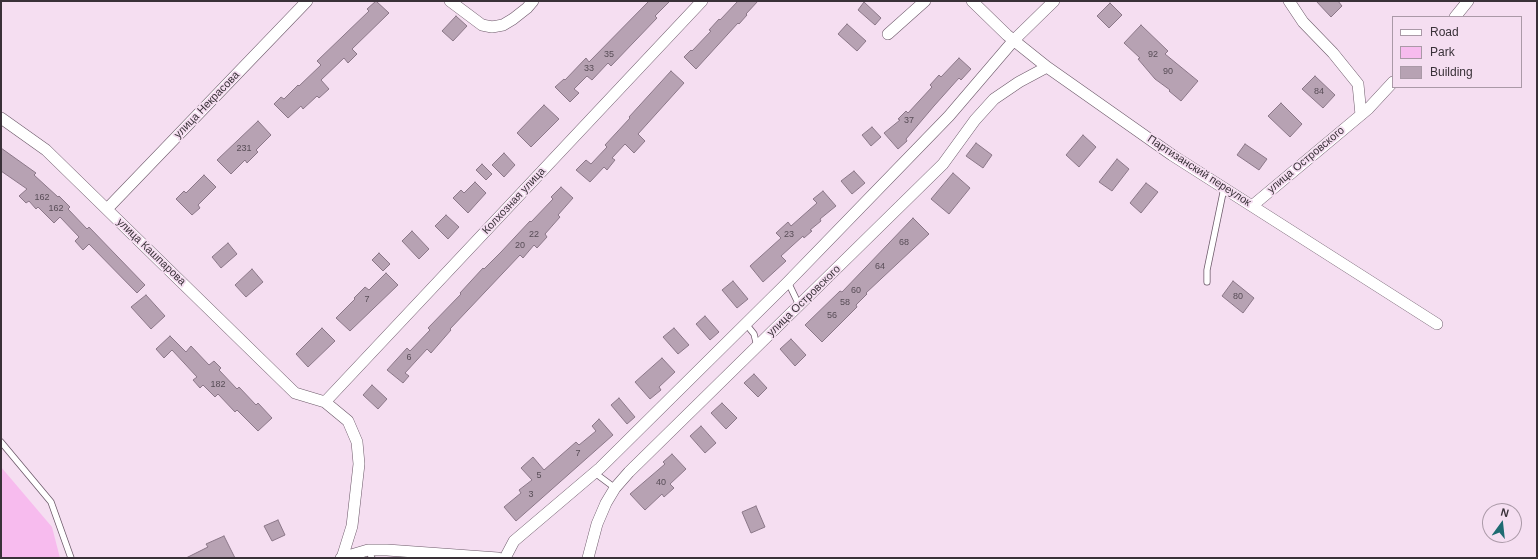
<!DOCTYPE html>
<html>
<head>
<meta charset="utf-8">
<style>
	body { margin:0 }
	#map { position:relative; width:1538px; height:559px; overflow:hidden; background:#f5def1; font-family:Helvetica,sans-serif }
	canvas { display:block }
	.frame { position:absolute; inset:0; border:2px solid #393138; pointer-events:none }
	.legend { position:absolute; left:1392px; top:16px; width:130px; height:72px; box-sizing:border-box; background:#f5def1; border:1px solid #aa99a7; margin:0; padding:5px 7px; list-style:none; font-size:12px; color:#393138 }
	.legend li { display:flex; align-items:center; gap:8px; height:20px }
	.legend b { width:20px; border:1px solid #aa99a7 }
	.north { position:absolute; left:1482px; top:503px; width:40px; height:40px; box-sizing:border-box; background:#f5def1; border:1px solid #aa99a7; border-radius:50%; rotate:15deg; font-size:11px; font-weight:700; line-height:16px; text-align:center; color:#393138 }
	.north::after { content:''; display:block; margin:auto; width:14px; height:18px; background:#1f6b72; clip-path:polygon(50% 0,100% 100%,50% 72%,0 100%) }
</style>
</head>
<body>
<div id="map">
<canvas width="1538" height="559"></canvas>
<div class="frame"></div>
<ul class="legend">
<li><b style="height:5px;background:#fff"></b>Road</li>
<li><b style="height:11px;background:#f7bbee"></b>Park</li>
<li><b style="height:11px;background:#b7a2b3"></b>Building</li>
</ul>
<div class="north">N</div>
</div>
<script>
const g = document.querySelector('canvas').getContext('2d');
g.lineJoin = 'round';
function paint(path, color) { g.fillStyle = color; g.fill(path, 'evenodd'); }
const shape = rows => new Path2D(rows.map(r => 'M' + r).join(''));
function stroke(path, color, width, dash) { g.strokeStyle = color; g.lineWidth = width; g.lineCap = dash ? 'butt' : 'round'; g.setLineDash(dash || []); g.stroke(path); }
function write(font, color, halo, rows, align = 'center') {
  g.font = font + ' Helvetica,sans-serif'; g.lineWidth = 3.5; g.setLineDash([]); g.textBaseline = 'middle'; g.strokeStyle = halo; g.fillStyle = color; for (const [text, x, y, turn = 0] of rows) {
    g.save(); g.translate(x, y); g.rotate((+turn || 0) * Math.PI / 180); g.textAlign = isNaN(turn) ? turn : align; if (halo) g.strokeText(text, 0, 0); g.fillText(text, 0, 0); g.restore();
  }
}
paint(shape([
	[1,467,52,527,60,558,1,558]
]), '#f7bbee');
const building = shape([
	[376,1,389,13,352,49,357,54,348,63,344,58,321,80,329,89,319,98,317,96,303,109,301,106,288,118,274,104,281,97,284,99,298,85,299,86,321,65,317,61,369,11,367,9,376,1],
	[649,1,670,1,655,16,657,18,611,66,608,63,592,80,587,76,574,89,579,93,570,102,555,87,564,79,565,80,586,58,589,62,649,1],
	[738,1,758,1,746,14,747,15,739,24,738,23,696,69,684,57,691,50,692,51,711,31,709,30,719,19,720,20,738,1],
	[1316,1,1338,1,1342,6,1331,17,1316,1],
	[864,2,881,18,875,25,858,10,864,2],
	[1110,3,1122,15,1109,28,1097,16,1110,3],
	[456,16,467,26,453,41,442,31,456,16],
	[847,24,866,41,857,51,838,34,847,24],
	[1141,25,1168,51,1165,54,1198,81,1181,101,1169,91,1170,90,1155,79,1138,59,1140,58,1124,43,1141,25],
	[959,58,971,69,961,80,959,78,934,106,906,139,907,141,898,149,884,133,900,120,898,119,906,111,908,113,932,87,930,85,939,75,941,77,959,58],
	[671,71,684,83,638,134,645,141,634,153,625,144,612,158,615,160,607,170,604,167,590,182,576,170,586,160,591,164,607,147,605,145,630,118,629,117,671,71],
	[1315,76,1335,95,1323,108,1302,89,1315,76],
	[1281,103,1302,124,1290,137,1268,116,1281,103],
	[544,105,559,119,531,147,517,133,544,105],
	[258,121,271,135,256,150,258,152,247,163,245,160,231,174,217,160,258,121],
	[872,127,881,137,871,146,862,135,872,127],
	[1083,135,1096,147,1079,167,1066,155,1083,135],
	[976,143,992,155,983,168,966,156,976,143],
	[1245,144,1267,159,1259,170,1237,155,1245,144],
	[1,148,36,173,34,175,58,197,59,196,70,207,68,209,87,229,89,227,145,285,137,293,89,244,83,250,75,241,79,237,60,217,54,223,38,207,36,209,29,201,26,203,19,196,27,189,1,171,1,148],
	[504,153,515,165,504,177,492,165,504,153],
	[1117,159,1129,169,1112,191,1099,182,1117,159],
	[482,164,492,174,486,180,476,170,482,164],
	[854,171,865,183,852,194,841,181,854,171],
	[953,173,970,188,949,214,931,199,953,173],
	[204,175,216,187,198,205,200,208,192,215,176,199,184,191,186,193,204,175],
	[475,182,486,193,468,213,453,198,461,190,464,193,475,182],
	[1146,183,1158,192,1141,213,1130,203,1146,183],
	[561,187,573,198,558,215,560,217,545,234,547,237,537,248,534,245,523,258,520,255,450,329,451,330,431,353,427,349,405,373,409,376,403,383,387,370,407,348,410,351,430,330,428,328,461,294,460,293,471,281,483,268,484,269,501,252,530,221,531,222,553,199,551,197,561,187],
	[823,191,836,206,820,219,821,221,810,230,812,231,804,238,803,236,781,256,786,261,763,282,750,266,781,238,776,233,788,222,791,226,817,203,813,199,823,191],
	[446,215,459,227,448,239,435,226,446,215],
	[913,218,929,234,866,293,867,294,856,305,857,307,822,342,805,325,840,291,842,292,913,218],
	[412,231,429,249,419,259,402,241,412,231],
	[228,243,237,254,221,268,212,257,228,243],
	[379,253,390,264,383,271,372,260,379,253],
	[252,269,263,282,246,297,235,285,252,269],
	[386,273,398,285,350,331,336,318,355,299,354,298,365,287,369,290,386,273],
	[733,281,748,299,737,308,722,290,733,281],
	[1233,281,1254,298,1243,313,1222,296,1233,281],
	[146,295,165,316,151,329,131,307,146,295],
	[705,316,719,332,710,340,696,324,705,316],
	[322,328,335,341,308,367,296,354,322,328],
	[674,328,689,345,678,354,663,337,674,328],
	[170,336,186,352,191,346,209,365,214,361,221,368,219,370,237,389,239,387,256,405,258,403,272,418,258,431,237,410,235,412,218,394,215,397,203,385,200,388,193,380,197,377,172,350,164,358,156,349,170,336],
	[791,339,806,355,795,366,780,349,791,339],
	[662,358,675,372,659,387,661,390,650,399,635,382,662,358],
	[754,374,767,388,758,397,744,383,754,374],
	[372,385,387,399,378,409,363,395,372,385],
	[619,398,635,417,627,424,611,405,619,398],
	[722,403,737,418,726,429,711,413,722,403],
	[599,419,613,435,516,521,504,507,521,493,519,490,532,480,521,468,533,457,544,470,576,442,579,445,596,431,592,426,599,419],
	[701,426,716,443,705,453,690,436,701,426],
	[672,454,686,469,670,484,674,488,664,497,662,494,645,510,630,494,665,464,663,462,672,454],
	[756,506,765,527,751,533,742,512,756,506],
	[278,520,285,535,272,541,264,526,278,520],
	[224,536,235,558,186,558,208,547,206,544,224,536]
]);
paint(building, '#b7a2b3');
stroke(building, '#8b7788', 1);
const service = shape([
	[788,282,799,305],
	[1207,282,1207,270,1224,188],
	[746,324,754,334,757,346],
	[1,442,51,502,71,558],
	[595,473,615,488],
	[368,550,372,558]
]);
const minor = shape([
	[450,1,482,25,492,27,503,25,513,19,527,8,533,1],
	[972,1,1007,35,1047,67,1172,155,1437,324],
	[1289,1,1303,22,1333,53,1358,84,1361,115],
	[1455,17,1468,1],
	[888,34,925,1],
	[1,118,46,150,295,393,325,402,348,421,357,442,359,464,352,526,342,558],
	[1252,206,1368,109,1393,82],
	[107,209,307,1],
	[325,402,702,1],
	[341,558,368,550,387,550,498,558],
	[505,558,514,541,600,468,788,282,949,116,1014,40,1054,1],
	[588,558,597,524,606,503,615,488,629,472,943,164,975,120,994,99,1019,82,1047,67]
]);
stroke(service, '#6c5969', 7);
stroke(minor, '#6c5969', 12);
stroke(service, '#fff', 5.5);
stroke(minor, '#fff', 11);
write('9px', '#584d57', null, [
	["35",609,55],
	["92",1153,55],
	["33",589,69],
	["90",1168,72],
	["84",1319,92],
	["37",909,121],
	["231",244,149],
	["162",42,198],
	["162",56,209],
	["22",534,235],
	["23",789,235],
	["68",904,243],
	["20",520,246],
	["64",880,267],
	["60",856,291],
	["80",1238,297],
	["7",367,300],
	["58",845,303],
	["56",832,316],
	["6",409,358],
	["182",218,385],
	["7",578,454],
	["5",539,476],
	["40",661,483],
	["3",531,495]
]);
write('11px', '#393138', '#f5def1', [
	["улица Некрасова",207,105,-46],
	["улица Островского",1306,160,-40],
	["Партизанский переулок",1199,171,33],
	["Колхозная улица",514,201,-47],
	["улица Кашпарова",151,252,44],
	["улица Островского",804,301,-44]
]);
</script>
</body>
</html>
